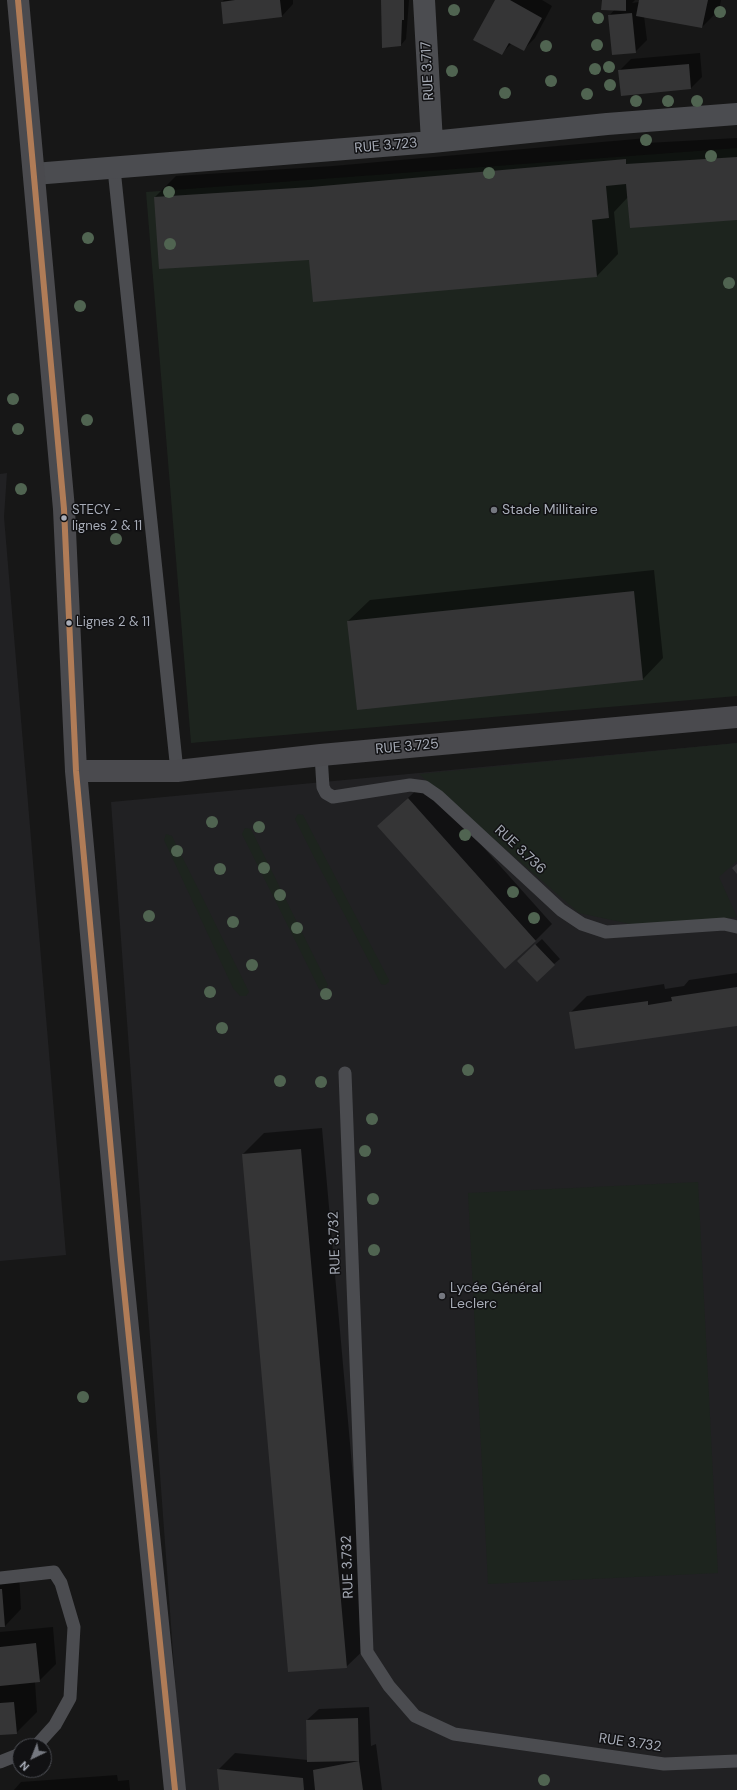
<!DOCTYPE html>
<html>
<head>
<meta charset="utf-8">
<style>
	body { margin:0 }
	#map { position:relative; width:737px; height:1790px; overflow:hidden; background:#171717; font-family:"DM Sans",sans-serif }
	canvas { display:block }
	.north { position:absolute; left:12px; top:1738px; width:40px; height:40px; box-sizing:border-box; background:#111113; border:1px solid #4d4f55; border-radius:50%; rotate:223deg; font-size:11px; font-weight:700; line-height:16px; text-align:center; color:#a8adb8 }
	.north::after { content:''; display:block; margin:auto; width:14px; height:18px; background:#757880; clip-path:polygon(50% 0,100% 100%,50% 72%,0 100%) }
</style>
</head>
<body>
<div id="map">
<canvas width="737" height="1790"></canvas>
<div class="north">N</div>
</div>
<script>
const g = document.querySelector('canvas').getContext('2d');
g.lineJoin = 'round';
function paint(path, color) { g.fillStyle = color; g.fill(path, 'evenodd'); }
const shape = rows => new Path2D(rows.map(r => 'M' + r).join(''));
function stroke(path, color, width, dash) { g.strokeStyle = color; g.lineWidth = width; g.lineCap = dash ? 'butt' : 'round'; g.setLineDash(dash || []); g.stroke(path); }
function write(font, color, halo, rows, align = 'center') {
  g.font = font + ' "DM Sans",sans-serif'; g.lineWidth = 3; g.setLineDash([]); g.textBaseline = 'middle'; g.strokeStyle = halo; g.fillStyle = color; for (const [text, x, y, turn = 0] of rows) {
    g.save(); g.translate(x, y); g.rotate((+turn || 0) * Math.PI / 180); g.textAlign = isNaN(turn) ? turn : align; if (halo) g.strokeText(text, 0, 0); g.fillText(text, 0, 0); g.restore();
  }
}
paint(shape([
	[7,473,4,517,66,1255,0,1261,0,474],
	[737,743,737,1790,183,1790,111,802]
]), '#212123');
paint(shape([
	[737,148,737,696,191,743,146,192],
	[737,743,737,861,719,877,737,917,649,928,579,913,419,774],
	[298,814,303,815,389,980,389,982,385,985,381,984,315,859,295,819],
	[245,828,251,829,328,985,325,990,319,989,295,940,242,834],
	[166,834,172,836,249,992,246,996,240,996,233,988,164,840],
	[698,1182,718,1573,488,1584,468,1193]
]), '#1d241e');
paint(shape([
	[224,0,293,0,293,4,282,16,222,2],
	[382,0,409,0,406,39,401,45],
	[496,0,542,0,552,6,535,38,524,49,512,43,501,54],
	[603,0,635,0,632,3,639,2,640,0,721,0,719,10,702,27,644,16,647,40,635,52,609,16,615,9],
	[700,53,702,77,691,88,619,71,631,59],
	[647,138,647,143,737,138,737,219,628,197,614,212,618,254,597,276,310,259,155,197,176,176,333,166],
	[654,570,663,658,642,680,348,621,370,600],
	[425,782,552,924,535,941,378,826],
	[542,939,560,959,554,964,524,955],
	[737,973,737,1025,570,1013,587,996,664,984,665,989,684,986,689,980],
	[322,1128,368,1646,346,1667,243,1154,264,1133],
	[19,1573,21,1609,5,1626,0,1626,0,1574],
	[53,1627,56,1664,39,1681,35,1682,37,1712,16,1733,0,1734,0,1632],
	[369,1707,371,1746,376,1744,382,1790,220,1790,218,1770,235,1753,308,1760,307,1720,319,1709],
	[117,1775,118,1781,129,1780,130,1790,14,1790,21,1782]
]), '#0007');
paint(shape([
	[235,0,280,0,282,17,223,24,221,2],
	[381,0,404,0,404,20,402,20,401,46,382,48],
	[495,0,510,0,542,18,524,51,509,43,502,55,473,40],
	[602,0,626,0,626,11,601,10],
	[639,0,708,0,702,28,636,16],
	[632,13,636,53,612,55,608,15],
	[689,64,691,89,621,96,618,70],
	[737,157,737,220,630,228,626,184,606,186,609,218,592,220,597,277,313,302,309,260,159,269,154,197,311,187,626,159,626,164],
	[634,591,643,680,357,710,347,621],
	[408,798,536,941,505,969,377,826],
	[737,864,737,874,732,868],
	[535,944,555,965,537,982,517,961],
	[737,987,737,1026,575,1049,569,1012,648,1001,648,1005,672,1001,671,997],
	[301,1149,347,1668,288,1672,242,1154],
	[0,1589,2,1589,5,1627,0,1627],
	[36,1643,40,1682,0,1686,0,1647],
	[14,1702,17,1734,0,1735,0,1703],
	[358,1718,359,1761,307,1762,306,1720],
	[359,1761,363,1790,315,1790,313,1770],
	[217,1769,303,1778,304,1790,219,1790]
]), '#353536');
stroke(shape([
	[114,169,177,771],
	[321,755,323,787,326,793,333,797,410,785,425,787,438,796,561,910,582,924,606,932,724,924,737,927],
	[345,1073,367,1652,389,1686,415,1716,454,1734,664,1764,737,1761],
	[0,1578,54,1572,61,1583,74,1627,70,1698,55,1725,36,1746],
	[0,1762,20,1754]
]), '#4b4c50', 13);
stroke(shape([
	[424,0,432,142],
	[34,174,432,142,607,124,737,114]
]), '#4b4c50', 22);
stroke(shape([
	[18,0,64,509,76,771,121,1260,175,1790],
	[76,771,177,771,321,755,737,717]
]), '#4a4a4e', 22);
stroke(shape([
	[18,0,64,509,76,771,121,1260,175,1790]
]), '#b07c57', 6);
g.fillStyle = '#506451';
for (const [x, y] of [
	[454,10],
	[720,12],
	[598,18],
	[597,45],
	[546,46],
	[609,67],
	[595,69],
	[452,71],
	[551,81],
	[610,85],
	[505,93],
	[587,94],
	[636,101],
	[668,101],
	[697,101],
	[646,140],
	[711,156],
	[489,173],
	[169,192],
	[88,238],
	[170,244],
	[729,283],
	[80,306],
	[13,399],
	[87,420],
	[18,429],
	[21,489],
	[116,539],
	[212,822],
	[259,827],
	[465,835],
	[177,851],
	[264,868],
	[220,869],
	[513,892],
	[280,895],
	[149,916],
	[534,918],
	[233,922],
	[297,928],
	[252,965],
	[210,992],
	[326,994],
	[222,1028],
	[468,1070],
	[280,1081],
	[321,1082],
	[372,1119],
	[365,1151],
	[373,1199],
	[374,1250],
	[83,1397],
	[544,1780]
]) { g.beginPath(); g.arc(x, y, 6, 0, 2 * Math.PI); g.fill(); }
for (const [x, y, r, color] of [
	[494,510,4,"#757880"],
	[64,518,3.5,"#a8adb8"],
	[69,623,3.5,"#a8adb8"],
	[442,1296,4,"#757880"]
]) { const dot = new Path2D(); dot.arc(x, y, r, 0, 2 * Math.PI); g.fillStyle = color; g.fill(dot); stroke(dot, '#111113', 1.5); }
write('13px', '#a8adb8', '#111113', [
	["STECY -",72,511],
	["lignes 2 & 11",72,527],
	["Lignes 2 & 11",76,623]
], 'left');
write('14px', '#a8adb8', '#111113', [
	["RUE 3.717",428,71,-93],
	["RUE 3.723",386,146,-5],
	["RUE 3.725",407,747,-5],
	["RUE 3.736",520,850,43],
	["RUE 3.732",335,1243,-92],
	["RUE 3.732",348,1567,-92],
	["RUE 3.732",630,1743,8]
]);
write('14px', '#a8adb8', '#111113', [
	["Stade Millitaire",502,510],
	["Lycée Général",450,1288],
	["Leclerc",450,1304]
], 'left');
</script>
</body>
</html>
